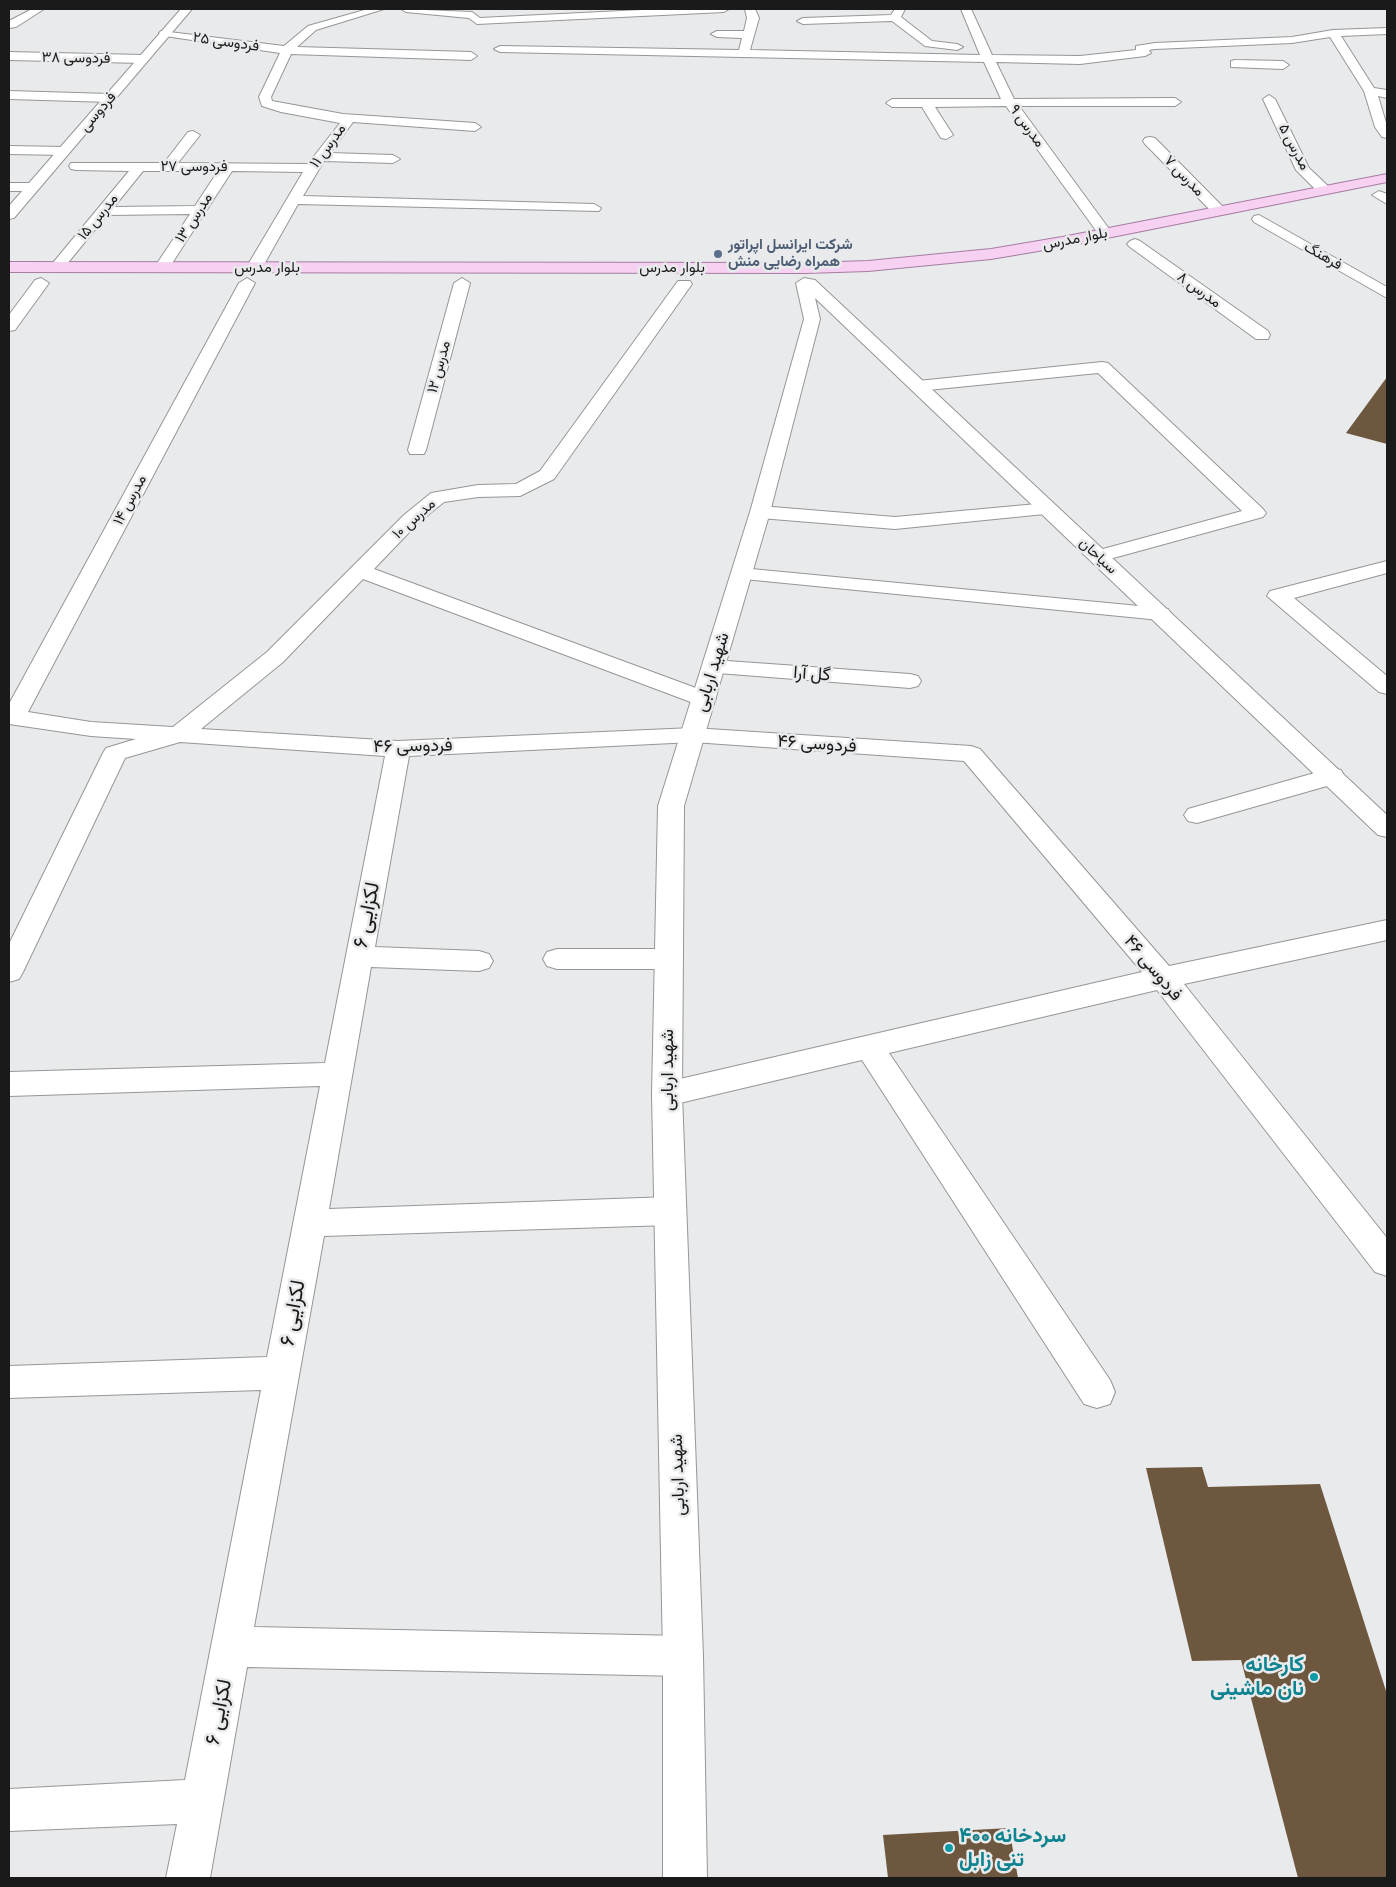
<!DOCTYPE html>
<html>
<head>
<meta charset="utf-8">
<style>
	body { margin:0 }
	#map { position:relative; width:1396px; height:1887px; overflow:hidden; background:#e9eaeb; font-family:"IBM Plex Serif",serif }
	canvas { display:block }
	.frame { position:absolute; inset:0; border:10px solid #1a1a1b; pointer-events:none }
</style>
</head>
<body>
<div id="map">
<canvas width="1396" height="1887"></canvas>
<div class="frame"></div>
</div>
<script>
const g = document.querySelector('canvas').getContext('2d');
g.lineJoin = 'round';
function paint(path, color) { g.fillStyle = color; g.fill(path, 'evenodd'); }
const shape = rows => new Path2D(rows.map(r => 'M' + r).join(''));
function stroke(path, color, width, dash) { g.strokeStyle = color; g.lineWidth = width; g.lineCap = dash ? 'butt' : 'round'; g.setLineDash(dash || []); g.stroke(path); }
function write(font, color, halo, rows, align = 'center') {
  g.font = font + ' "IBM Plex Serif",Vazirmatn,serif'; g.lineWidth = 5; g.setLineDash([]); g.textBaseline = 'middle'; g.strokeStyle = halo; g.fillStyle = color; for (const [text, x, y, turn = 0] of rows) {
    g.save(); g.translate(x, y); g.rotate((+turn || 0) * Math.PI / 180); g.textAlign = isNaN(turn) ? turn : align; if (halo) g.strokeText(text, 0, 0); g.fillText(text, 0, 0); g.restore();
  }
}
paint(shape([
	[1387,377,1387,444,1346,433],
	[1202,1467,1208,1487,1320,1484,1387,1694,1387,1878,1298,1878,1241,1660,1192,1661,1146,1468],
	[1009,1828,1018,1878,888,1878,883,1835]
]), '#6e573f');
const minor = shape([
	[32,9,44,9,16,27,9,28,9,21,32,9],
	[368,9,384,9,316,30,297,47,471,52,477,56,471,60,291,54,271,97,272,101,343,114,475,123,481,127,475,131,353,122,330,153,393,155,400,159,393,163,324,161,303,196,594,204,601,208,599,211,298,204,262,268,254,273,246,268,303,172,232,171,167,271,157,271,154,268,190,214,107,215,62,270,52,270,49,267,52,264,129,171,76,170,71,169,69,166,71,163,164,163,188,132,193,131,200,135,178,163,308,164,340,123,281,112,262,106,259,97,280,53,165,36,159,33,161,31,284,46,308,26,368,9],
	[143,171,218,171,195,206,114,207,143,171],
	[401,9,472,12,480,18,662,9,729,9,724,12,477,24,469,18,406,12,401,9],
	[745,9,755,9,759,18,750,50,980,55,961,9,971,9,992,55,1080,56,1136,50,1136,46,1155,43,1292,37,1333,30,1387,28,1387,34,1341,36,1374,88,1387,90,1387,98,1378,96,1387,126,1387,138,1382,137,1375,127,1364,91,1330,37,1292,43,1155,49,1149,50,1151,53,1145,56,1080,64,996,62,1014,99,1175,98,1181,102,1175,106,1019,106,1112,233,1105,237,1100,236,1006,106,935,107,953,135,946,139,941,138,922,107,892,107,886,103,892,99,1001,99,984,62,500,52,494,49,500,46,739,50,742,38,717,37,711,34,717,31,744,31,747,18,745,9],
	[895,9,905,9,901,17,932,41,957,44,963,47,957,50,925,46,892,21,803,24,797,21,803,18,891,15,895,9],
	[9,52,143,55,149,59,143,63,9,60,9,52],
	[1235,60,1283,61,1289,65,1283,69,1231,67,1231,61,1235,60],
	[9,91,110,94,116,98,110,102,9,99,9,91],
	[1269,95,1275,99,1309,168,1329,187,1331,190,1329,193,1319,193,1296,170,1263,99,1269,95],
	[1150,137,1155,138,1224,208,1226,211,1224,214,1214,214,1145,144,1143,141,1145,138,1150,137],
	[9,146,64,147,71,151,64,155,9,154,9,146],
	[9,183,32,183,39,187,32,191,9,191,9,183],
	[1379,191,1387,194,1387,204,1372,195,1379,191],
	[1259,215,1387,287,1387,298,1254,222,1252,219,1254,216,1259,215],
	[1135,239,1140,241,1268,331,1270,335,1268,339,1256,339,1130,247,1127,244,1130,241,1135,239],
	[41,278,49,283,15,330,9,331,9,315,35,280,41,278],
	[247,278,255,283,28,712,91,722,173,727,267,652,404,515,431,493,478,485,516,484,540,471,678,281,690,281,692,284,554,479,520,496,478,497,444,502,418,523,374,569,712,694,716,699,712,704,704,706,696,704,363,579,283,662,201,729,398,741,693,728,971,746,980,749,1169,966,1387,920,1387,940,1184,984,1387,1238,1387,1276,1375,1272,1157,990,889,1053,1110,1380,1115,1392,1110,1404,1097,1408,1084,1404,862,1060,667,1106,656,1102,652,1094,656,1086,667,1082,1142,972,964,761,693,742,409,756,375,947,479,951,489,954,493,961,489,968,479,971,371,967,329,1209,670,1197,681,1201,686,1211,681,1221,670,1225,324,1236,254,1627,683,1636,697,1642,703,1656,697,1670,683,1676,247,1667,210,1878,166,1878,177,1824,9,1831,9,1789,185,1780,261,1390,9,1398,9,1366,267,1357,320,1086,9,1096,9,1072,325,1063,385,756,180,742,125,758,23,972,19,979,9,982,9,944,103,753,106,748,136,739,91,736,9,724,9,704,239,283,247,278],
	[462,278,470,283,426,450,424,454,410,454,408,450,454,283,462,278],
	[1102,362,1108,363,1263,509,1266,513,1263,517,1106,560,1099,562,1092,560,1089,556,1092,552,1242,511,1098,373,918,391,912,390,909,386,912,382,918,381,1102,362],
	[1048,503,1055,505,1058,509,1055,513,895,529,760,518,753,516,750,512,753,508,760,506,895,517,1048,503],
	[1387,561,1387,573,1294,598,1387,676,1387,694,1379,692,1267,596,1270,591,1387,561],
	[741,568,1160,608,1168,609,1171,614,1168,619,1160,620,734,578,731,574,734,570,741,568],
	[713,660,910,674,918,676,921,681,918,686,910,688,705,672,702,667,705,662,713,660],
	[1332,768,1341,770,1344,776,1341,782,1197,823,1188,821,1184,815,1188,809,1332,768],
	[557,949,669,949,679,952,683,959,679,966,669,969,557,969,547,966,543,959,547,952,557,949]
]);
const tertiary = shape([
	[804,278,815,280,1387,815,1387,837,1378,835,815,298,820,319,770,512,684,806,682,1094,703,1656,707,1878,663,1878,663,1656,652,1094,658,806,750,512,804,319,796,283,804,278]
]);
const secondary = shape([
	[181,9,192,9,14,218,9,219,9,206,181,9]
]);
const primary = shape([
	[1387,174,1387,182,1062,247,991,259,868,271,806,273,9,272,9,262,806,263,868,261,991,249,1062,237,1387,174]
]);
stroke(minor, '#959697', 2);
stroke(tertiary, '#959697', 2);
stroke(secondary, '#959697', 2);
stroke(primary, '#a57da2', 2);
paint(minor, '#fff');
paint(tertiary, '#fff');
paint(secondary, '#fff');
paint(primary, '#f6d1f2');
for (const [x, y, r, color] of [
	[718,254,5,"#5c6f8a"],
	[1314,1677,5,"#0f9aa8"],
	[949,1848,5,"#0f9aa8"]
]) { const dot = new Path2D(); dot.arc(x, y, r, 0, 2 * Math.PI); g.fillStyle = color; g.fill(dot); stroke(dot, '#e9eaeb', 2); }
write('15px', '#1a1a1b', '#e9eaeb', [
	["فردوسی ۲۵",226,42,8],
	["فردوسی ۳۸",76,58,1],
	["فردوسی",98,112,-49],
	["مدرس ۹",1027,126,54],
	["مدرس ۱۱",328,146,-54],
	["مدرس ۵",1294,147,62],
	["فردوسی ۲۷",194,167],
	["مدرس ۷",1184,176,46],
	["مدرس ۱۵",98,217,-51],
	["مدرس ۱۳",194,218,-57],
	["بلوار مدرس",1075,239,-11],
	["فرهنگ",1323,256,30],
	["بلوار مدرس",267,268],
	["بلوار مدرس",672,268],
	["مدرس ۸",1199,290,36],
	["مدرس ۱۲",439,367,-75],
	["مدرس ۱۴",130,500,-62],
	["مدرس ۱۰",414,519,-42],
	["سیاحان",1098,556,43]
]);
write('bold 15px', '#4e5e75', '#e9eaeb', [
	["شرکت ایرانسل اپراتور",728,245],
	["همراه رضایی منش",728,262]
], 'left');
write('18px', '#1a1a1b', '#e9eaeb', [
	["شهید اربابی",712,672,-73],
	["گل آرا",812,674,4],
	["فردوسی ۴۶",817,744,4],
	["فردوسی ۴۶",413,746,-1],
	["فردوسی ۴۶",1153,968,50],
	["شهید اربابی",668,1070,-90],
	["شهید اربابی",678,1475,-92]
]);
write('21px', '#1a1a1b', '#e9eaeb', [
	["لکزایی ۶",367,915,-79],
	["لکزایی ۶",293,1313,-80],
	["لکزایی ۶",219,1712,-79]
]);
write('bold 21px', '#0d838f', '#e9eaeb', [
	["کارخانه",1304,1665],
	["نان ماشینی",1304,1689],
	["سردخانه ۴۰۰",959,1836,"left"],
	["تنی زابل",959,1860,"left"]
], 'right');
</script>
</body>
</html>
